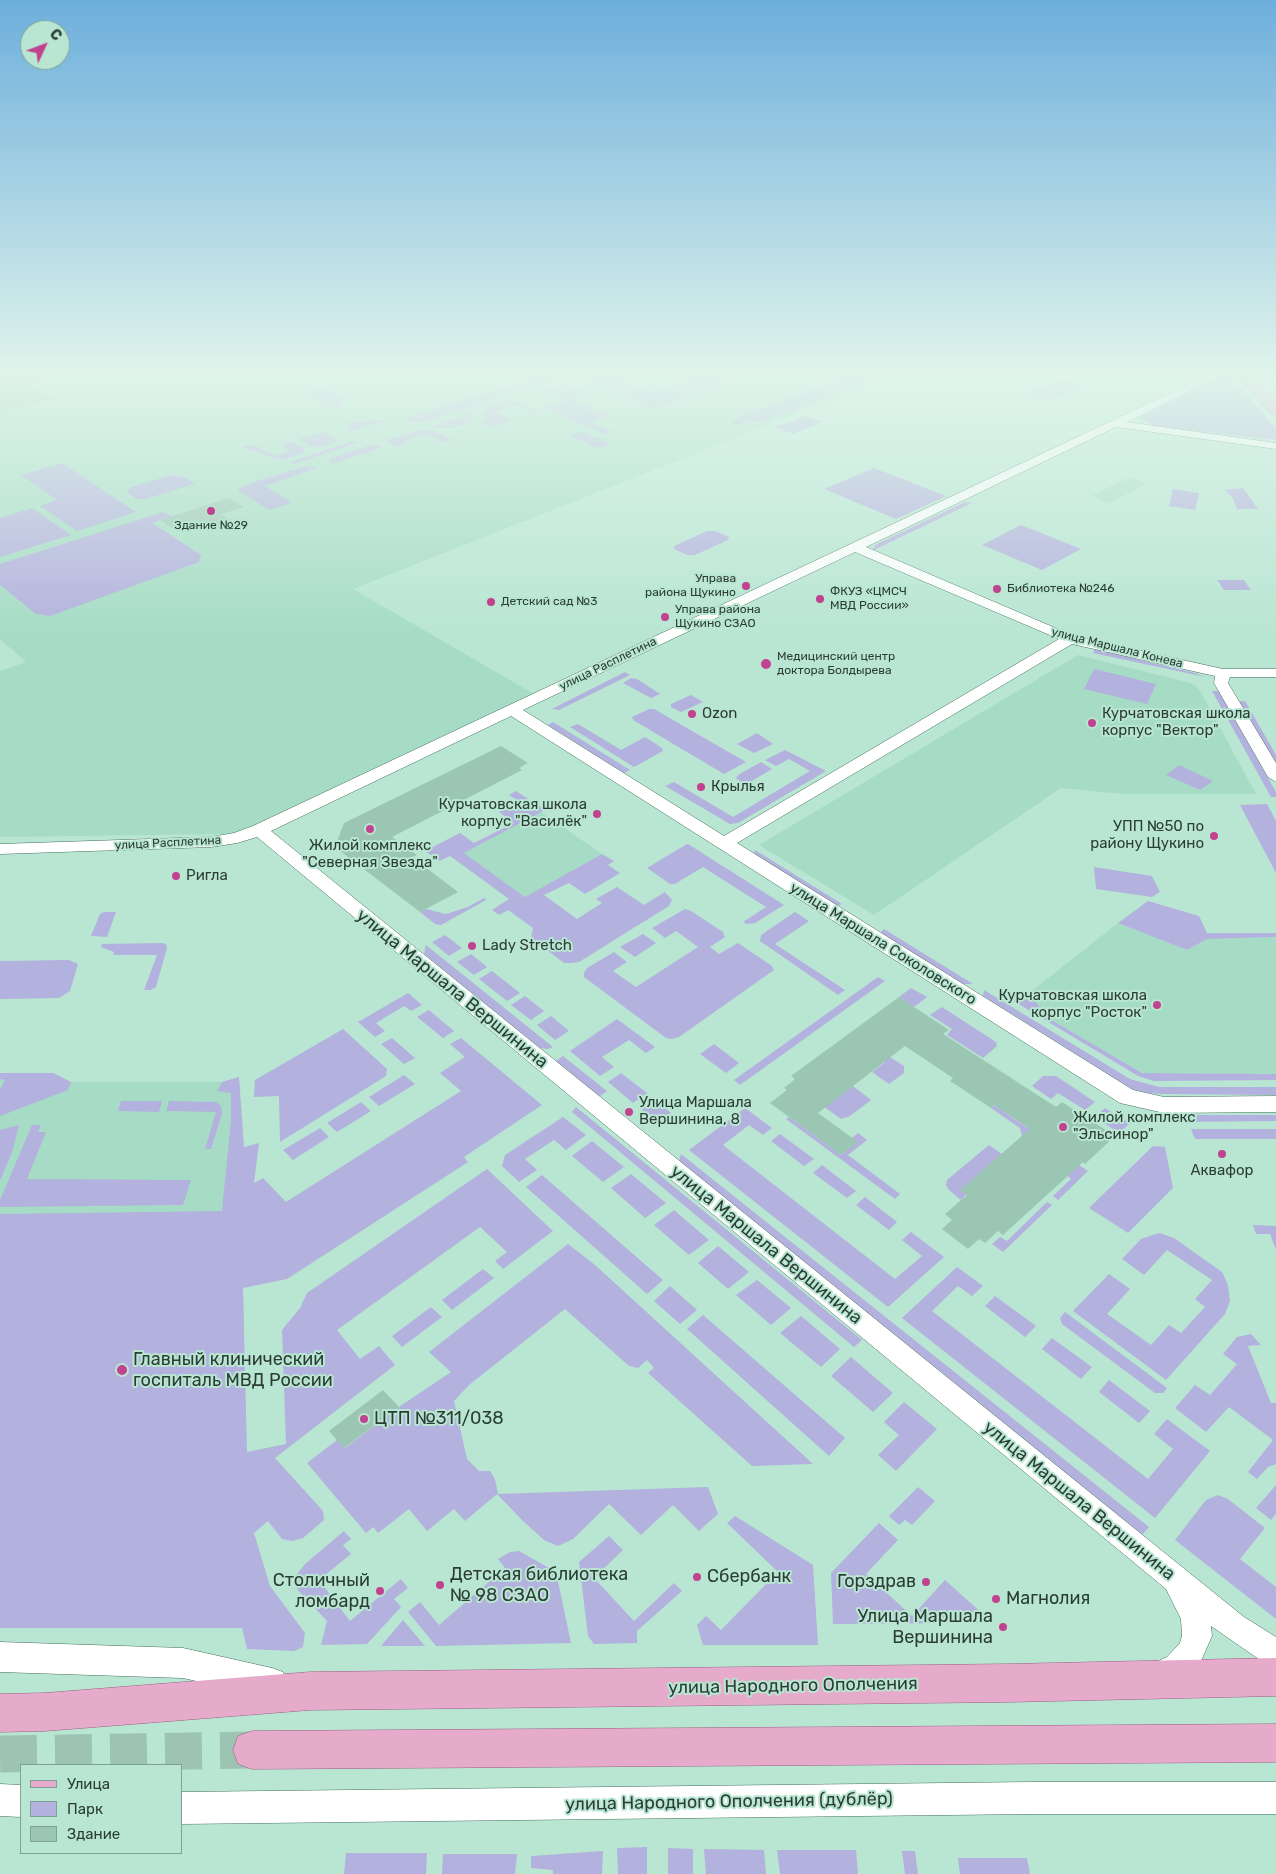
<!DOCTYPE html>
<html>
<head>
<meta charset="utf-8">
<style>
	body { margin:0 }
	#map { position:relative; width:1276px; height:1874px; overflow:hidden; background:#b9e6d3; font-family:Rubik,sans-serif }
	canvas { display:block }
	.legend { position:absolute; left:20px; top:1764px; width:162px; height:90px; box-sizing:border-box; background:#b9e6d3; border:1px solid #80a294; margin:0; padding:6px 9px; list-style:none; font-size:15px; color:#2b3d35 }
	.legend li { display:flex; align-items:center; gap:10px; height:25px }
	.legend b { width:25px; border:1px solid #80a294 }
	.north { position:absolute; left:20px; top:20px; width:50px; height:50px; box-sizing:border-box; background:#b9e6d3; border:1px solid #80a294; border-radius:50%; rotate:47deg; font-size:14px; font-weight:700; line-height:20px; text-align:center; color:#2b3d35 }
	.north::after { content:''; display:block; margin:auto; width:18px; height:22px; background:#c1428e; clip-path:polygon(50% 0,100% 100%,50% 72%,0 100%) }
</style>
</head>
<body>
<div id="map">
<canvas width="1276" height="1874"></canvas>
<ul class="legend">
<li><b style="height:6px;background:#e6aacb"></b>Улица</li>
<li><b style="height:14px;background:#b3b1dd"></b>Парк</li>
<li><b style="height:14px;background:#9ac6b3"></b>Здание</li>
</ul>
<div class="north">С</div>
</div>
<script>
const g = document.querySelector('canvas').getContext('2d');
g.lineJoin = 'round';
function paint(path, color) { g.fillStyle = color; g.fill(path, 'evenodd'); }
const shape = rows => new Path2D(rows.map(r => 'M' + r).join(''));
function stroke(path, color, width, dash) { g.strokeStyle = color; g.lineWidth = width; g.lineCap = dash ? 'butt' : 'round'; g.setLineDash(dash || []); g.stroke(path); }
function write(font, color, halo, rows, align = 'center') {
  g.font = font + ' Rubik,sans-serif'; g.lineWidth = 4; g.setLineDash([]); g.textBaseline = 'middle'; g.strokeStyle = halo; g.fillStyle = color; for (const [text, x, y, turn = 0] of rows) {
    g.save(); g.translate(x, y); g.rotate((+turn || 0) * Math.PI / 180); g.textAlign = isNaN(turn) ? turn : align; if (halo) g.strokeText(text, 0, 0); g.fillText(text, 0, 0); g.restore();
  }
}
paint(shape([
	[0,373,899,373,353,589,534,694,274,820,231,834,0,837,0,671,26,662,0,639],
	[1130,477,1147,484,1109,503,1091,496],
	[1078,655,1191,683,1199,689,1256,794,1122,794,1061,788,874,915,759,845],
	[541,812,602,854,525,897,464,853],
	[1118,923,1187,950,1207,939,1276,937,1276,1074,1142,1073,1048,1018,1029,993],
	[0,1073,53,1073,71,1082,222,1082,239,1077,246,1452,0,1628]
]), '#a6dcc5');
paint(shape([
	[605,373,654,393,705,373,720,373,727,376,720,379,728,383,655,409,589,382,591,378],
	[855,373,890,373,760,423,751,420,734,426,732,422,736,418],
	[545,374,557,379,424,422,415,423,405,418],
	[1225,376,1231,377,1276,428,1276,440,1155,426,1139,418,1219,377],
	[1062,380,1083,386,1051,400,1030,393],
	[565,383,587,393,573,399,591,407,588,409,593,411,598,410,609,415,590,422,611,431,603,434,544,408,566,400,543,390],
	[325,387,347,398,337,409,308,395,308,392],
	[512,400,537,410,531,413,514,405,495,412,514,420,492,428,482,423,487,408],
	[472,413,473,421,452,428,431,427],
	[805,416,823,422,793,434,775,427],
	[387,420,351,432,346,422],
	[421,430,432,430,453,440,445,443,427,434,403,441,406,443,395,447,387,440],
	[581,431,609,443,610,445,597,448,570,436],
	[323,432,336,438,336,442,322,447,310,446,298,439],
	[353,441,357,443,294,464,290,462],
	[292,442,304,448,304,453,281,460,241,447,252,444,276,456,290,451,284,447,284,445],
	[374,444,383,447,332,464,329,459],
	[62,463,136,512,77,531,40,506,57,500,21,475],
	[307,466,318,468,265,486,292,503,270,510,237,490,254,482],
	[874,468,946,496,896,519,824,489],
	[172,475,186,478,195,484,145,499,136,499,127,491,131,487],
	[1243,488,1258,509,1237,509,1233,498,1224,490],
	[1173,489,1199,493,1195,510,1169,506],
	[965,502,972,503,874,550,873,548,877,544],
	[32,508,71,535,0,557,0,518],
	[163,512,172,516,152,523,201,555,199,562,50,616,36,614,0,585,0,564],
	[1021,525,1081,549,1042,570,982,545],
	[707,531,715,531,729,537,728,540,695,555,687,555,674,549,674,546],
	[1217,580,1244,580,1251,590,1224,590],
	[1095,649,1195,673,1206,677,1093,653],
	[1094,669,1156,684,1147,704,1084,689],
	[625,672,630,675,559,710,552,709],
	[631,678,637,679,660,694,651,698,623,683],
	[1212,691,1219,691,1276,792,1276,797,1271,797],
	[691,695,703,702,681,712,671,707,671,704],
	[1239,701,1245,701,1276,755,1276,765],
	[649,709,654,709,746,762,724,774,633,720,632,717],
	[553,722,630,770,624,773,548,725],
	[578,724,621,750,645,737,662,748,663,751,634,767,570,727],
	[757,733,773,744,754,753,737,744],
	[785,750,826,771,738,823,730,824,665,786,674,782,733,817,810,771,789,759,776,766,765,760],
	[761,762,772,769,745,785,736,778,738,775],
	[1179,765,1213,781,1200,790,1166,775],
	[516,791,545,810,464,853,525,897,602,854,614,861,608,865,620,873,585,894,569,883,544,895,577,919,602,903,596,899,617,887,644,905,665,892,672,900,669,906,579,962,572,963,564,963,531,938,533,928,508,910,499,915,492,910,509,899,450,856,439,861,425,851,460,833,474,843,514,823,499,812,519,801,509,795],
	[1267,804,1276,821,1276,873,1240,805],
	[687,844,688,844,784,905,755,923,747,924,743,922,766,907,703,867,675,884,670,884,647,868],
	[755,850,842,904,836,906,757,857,754,853],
	[1094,867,1152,876,1160,892,1152,897,1096,889],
	[484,898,486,900,441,925,435,924,420,912,426,909,446,914,468,907],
	[1148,901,1199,916,1207,933,1276,933,1276,937,1207,939,1187,950,1118,923],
	[685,909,691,911,723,932,725,937,710,947,719,954,738,943,772,966,774,970,679,1037,672,1039,666,1038,584,977,584,973,587,968,614,952,627,962,613,971,636,987,698,947,676,931,665,938,652,928],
	[104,912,116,912,107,937,91,936,100,914],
	[795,912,809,921,775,944,845,990,838,995,760,941,761,935],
	[884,929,973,984,963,984,880,933],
	[643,934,656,943,635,957,620,947],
	[445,935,462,948,449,956,432,942],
	[162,943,166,944,167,948,156,987,151,990,144,990,157,955,113,955,114,952,101,947,102,944],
	[426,945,553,1047,548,1049,540,1048,424,954],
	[471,954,487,967,474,975,457,962],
	[69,960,78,964,70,991,64,995,59,998,0,999,0,961],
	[492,971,520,993,507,1001,479,979],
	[878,977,885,981,740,1085,734,1080],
	[911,988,927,997,914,1007,899,997],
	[984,990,1130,1079,1159,1087,1276,1087,1276,1095,1163,1094,1148,1093,1132,1089,983,996],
	[1005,991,1019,1000,1029,993,1048,1018,1142,1073,1276,1074,1276,1080,1154,1081,1138,1076,1002,994],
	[408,993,422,1005,411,1011,404,1006,376,1023,385,1031,375,1037,358,1022],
	[525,996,544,1011,531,1020,511,1005],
	[942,1007,996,1042,997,1046,983,1058,947,1035,952,1029,930,1015],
	[429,1010,454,1031,443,1038,417,1017],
	[551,1016,569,1031,555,1040,537,1025],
	[617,1019,655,1047,646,1053,629,1040,602,1057,614,1067,600,1076,570,1051],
	[343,1029,387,1069,386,1076,280,1142,279,1096,254,1097,255,1080],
	[392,1038,415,1058,404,1064,381,1044],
	[461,1038,542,1105,464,1157,468,1162,287,1279,243,1288,247,1452,286,1444,282,1330,300,1308,307,1293,487,1169,553,1231,503,1269,495,1261,507,1252,480,1227,337,1330,360,1359,379,1346,395,1365,275,1458,323,1511,324,1520,303,1538,292,1541,282,1539,268,1521,254,1533,270,1586,305,1633,303,1647,294,1651,247,1649,242,1628,0,1628,0,1214,222,1211,231,1120,231,1093,217,1091,222,1082,239,1077,244,1147,259,1143,254,1183,263,1178,286,1202,461,1091,440,1073,465,1057,450,1044],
	[714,1044,739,1063,726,1073,700,1054],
	[885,1054,904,1066,904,1073,889,1084,872,1072,884,1063],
	[563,1056,607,1091,599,1097,556,1061],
	[0,1073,53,1073,71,1082,68,1090,0,1116,0,1089,5,1080,0,1079],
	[621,1073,647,1093,633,1103,608,1082],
	[404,1075,415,1084,379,1106,369,1097],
	[1043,1076,1056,1076,1095,1102,1085,1110,1058,1093,1051,1099,1032,1086],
	[853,1086,871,1100,850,1116,841,1119,819,1103,824,1099,830,1103],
	[653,1098,671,1113,658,1122,640,1108],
	[121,1101,162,1101,159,1112,118,1111],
	[169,1101,216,1102,221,1106,222,1114,211,1149,205,1149,216,1112,166,1111],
	[361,1102,371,1111,337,1132,327,1123],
	[994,1105,1047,1141,1013,1144,1022,1136,1020,1128,991,1108],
	[576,1107,862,1340,854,1347,572,1112],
	[745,1108,772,1128,763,1135,749,1125,723,1145,895,1279,922,1256,902,1240,911,1232,944,1257,888,1307,689,1150],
	[1105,1108,1130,1123,1119,1133,1095,1117],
	[1190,1115,1276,1115,1276,1121,1181,1122,1183,1118],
	[563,1117,586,1135,566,1150,554,1140,525,1159,537,1170,519,1182,502,1166,505,1155],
	[789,1117,841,1155,857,1142,852,1138,858,1133,867,1140,848,1155,900,1194,895,1199,786,1119],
	[19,1125,12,1152,0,1181,0,1130],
	[32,1125,41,1125,38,1132,46,1132,27,1179,191,1180,183,1205,0,1207,0,1200],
	[320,1128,329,1137,293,1160,283,1150],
	[1191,1129,1276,1129,1276,1139,1195,1139],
	[780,1134,814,1159,804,1166,771,1141],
	[592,1141,624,1167,603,1182,572,1156],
	[989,1145,1002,1154,961,1200,949,1190,946,1185,947,1180],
	[1153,1146,1165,1147,1173,1188,1128,1233,1089,1208],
	[681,1154,1149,1527,1141,1536,679,1161],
	[1077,1164,1088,1171,1058,1200,1053,1196,1071,1179,1066,1175],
	[822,1165,856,1191,847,1198,813,1173],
	[631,1174,666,1203,645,1218,611,1188],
	[542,1175,663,1280,647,1294,526,1187],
	[865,1197,897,1222,889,1230,856,1205],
	[1047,1202,1052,1205,1003,1252,992,1244,1000,1237,1007,1241],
	[674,1210,709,1240,689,1255,654,1225],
	[1253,1225,1276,1226,1276,1250,1270,1234,1256,1234],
	[1159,1233,1174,1238,1222,1272,1228,1285,1230,1301,1225,1314,1166,1380,1073,1311,1109,1274,1130,1289,1107,1314,1151,1345,1169,1325,1181,1333,1205,1307,1195,1299,1212,1280,1167,1250,1144,1275,1122,1259,1141,1239],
	[568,1244,595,1265,813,1464,752,1466,648,1373,654,1368,647,1360,638,1368,629,1366,565,1309,469,1385,454,1401,467,1459,479,1471,490,1471,495,1479,498,1494,708,1487,718,1514,699,1531,673,1505,641,1535,609,1504,573,1539,558,1546,544,1540,522,1520,497,1494,465,1521,454,1509,427,1531,409,1509,378,1533,373,1527,366,1533,307,1463,337,1440,345,1448,399,1407,451,1372,429,1352],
	[718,1246,749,1272,728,1289,698,1263],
	[957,1267,983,1286,972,1296,958,1286,932,1311,1148,1479,1173,1449,1154,1434,1167,1419,1210,1451,1155,1518,902,1318],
	[483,1269,494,1278,452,1310,442,1300],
	[757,1280,791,1308,771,1325,736,1295],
	[670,1286,697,1310,680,1324,654,1301],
	[995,1296,1036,1326,1025,1337,985,1306],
	[431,1307,442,1317,402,1347,392,1336],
	[1065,1312,1167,1388,1163,1393,1155,1393,1062,1324,1060,1318],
	[703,1315,845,1438,829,1456,687,1329],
	[801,1316,840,1349,821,1367,780,1333],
	[1251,1334,1261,1345,1248,1346,1271,1403,1276,1403,1276,1464,1268,1467,1257,1479,1248,1472,1273,1440,1229,1407,1206,1432,1175,1408,1195,1385,1210,1395,1237,1364,1223,1354,1237,1337],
	[1052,1338,1092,1367,1081,1379,1042,1349],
	[851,1357,893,1393,873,1412,831,1376],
	[1109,1380,1150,1411,1139,1423,1099,1392],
	[904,1402,937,1429,896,1471,878,1455,899,1435,884,1422],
	[1276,1485,1276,1514,1271,1520,1256,1508],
	[918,1487,935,1501,912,1525,905,1520,899,1525,889,1516],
	[1218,1495,1228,1499,1265,1528,1240,1559,1276,1587,1276,1619,1175,1540,1206,1500],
	[735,1516,813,1565,818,1645,703,1645,697,1625,706,1616,721,1630,778,1572,727,1523],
	[879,1523,898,1540,866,1574,912,1616,945,1580,984,1615,978,1623,833,1624,831,1573],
	[344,1531,351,1539,343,1545,351,1554,319,1580,350,1621,401,1579,408,1588,394,1599,401,1607,367,1644,321,1645,327,1621,297,1589,297,1574,305,1564],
	[609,1536,623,1550,594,1578,634,1621,674,1583,682,1591,637,1631,637,1643,594,1644,588,1636,579,1562],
	[519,1551,556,1572,571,1643,436,1646,408,1612,420,1602,439,1625,505,1568,498,1559,510,1552],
	[403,1620,425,1646,381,1646],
	[647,1847,647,1874,618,1874,617,1848],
	[668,1848,693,1849,693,1874,668,1874],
	[704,1849,764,1850,766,1874,706,1874],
	[777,1850,856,1850,858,1874,780,1874],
	[603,1851,602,1874,553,1874,553,1870,531,1868,531,1856],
	[902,1851,915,1851,918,1874,905,1874],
	[346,1853,427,1853,426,1874,344,1874],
	[443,1854,517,1854,515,1874,442,1874],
	[958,1858,1027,1858,1030,1874,960,1874]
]), '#b3b1dd');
paint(shape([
	[0,373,62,373,63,378,33,386,54,399,0,413],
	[229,498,244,507,221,514,234,523,213,530,200,522,175,530,160,520],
	[501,746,528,763,519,768,522,770,392,837,417,855,412,857,458,892,420,912,335,847,344,823],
	[899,997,949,1030,943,1034,1056,1107,1062,1102,1115,1136,1085,1164,1083,1162,1003,1235,998,1231,985,1243,979,1239,968,1249,942,1229,952,1220,945,1214,967,1195,960,1190,1030,1129,994,1105,991,1108,950,1081,953,1078,905,1046,818,1113,858,1142,841,1155,770,1103,787,1090,784,1088,795,1079,791,1076],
	[383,1390,399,1407,344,1448,329,1431]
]), '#9ac6b3');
stroke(shape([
	[0,1754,252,1750]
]), '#9dc4b3', 37, [37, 18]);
const minor = shape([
	[1213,373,1226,373,1127,422,1276,443,1276,449,1116,427,866,547,1074,636,1223,669,1276,669,1276,677,1230,677,1228,683,1276,763,1276,782,1268,777,1214,683,1215,676,1072,644,737,843,1133,1090,1164,1097,1276,1096,1276,1112,1164,1113,1120,1103,511,716,271,831,1244,1617,1276,1637,1276,1669,1266,1664,1211,1626,1212,1636,1200,1663,1187,1677,1162,1689,1152,1684,1147,1674,1152,1664,1167,1657,1180,1643,1182,1636,1181,1619,1166,1589,257,837,237,843,211,847,0,854,0,844,211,837,234,833,253,826,1213,373],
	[855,552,1059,639,724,836,523,710,855,552],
	[0,1642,183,1648,272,1668,283,1672,287,1683,283,1694,272,1698,183,1678,0,1672,0,1642],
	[1032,1782,1276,1782,1276,1814,1032,1814,181,1824,181,1792,1032,1782],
	[0,1784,21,1785,21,1817,0,1816,0,1784]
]);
const major = shape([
	[1233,373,1247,373,1276,402,1276,414,1271,413,1233,373],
	[1276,1658,1276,1696,1009,1702,310,1710,45,1731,0,1732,0,1694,45,1693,310,1672,1009,1664,1276,1658],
	[1276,1724,1276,1762,252,1769,238,1764,233,1750,238,1736,252,1731,1276,1724]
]);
stroke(minor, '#466f5f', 1);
stroke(major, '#9a5f80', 1);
paint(minor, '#fff');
paint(major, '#e6aacb');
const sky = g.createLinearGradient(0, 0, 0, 635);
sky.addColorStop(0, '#6dafdc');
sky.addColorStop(0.59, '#e0f4eb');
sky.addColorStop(1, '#e0f4eb00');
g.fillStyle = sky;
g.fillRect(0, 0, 1276, 635);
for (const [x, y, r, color] of [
	[211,511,5,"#c1428e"],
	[746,586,5,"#c1428e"],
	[997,589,5,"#c1428e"],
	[820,599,5,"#c1428e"],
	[491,602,5,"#c1428e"],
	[665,617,5,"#c1428e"],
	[766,664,6,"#c1428e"],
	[692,714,5,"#c1428e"],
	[1092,723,5,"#c1428e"],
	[701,787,5,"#c1428e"],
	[597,814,5,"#c1428e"],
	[370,829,5,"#c1428e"],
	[1214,836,5,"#c1428e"],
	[176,876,5,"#c1428e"],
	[472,946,5,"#c1428e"],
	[1157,1005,5,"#c1428e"],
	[629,1112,5,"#c1428e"],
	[1063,1127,5,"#c1428e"],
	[1222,1154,5,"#c1428e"],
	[122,1370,6,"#c1428e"],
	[364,1419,5,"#c1428e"],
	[697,1577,5,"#c1428e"],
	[926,1582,5,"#c1428e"],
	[440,1585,5,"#c1428e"],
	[380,1591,5,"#c1428e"],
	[996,1599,5,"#c1428e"],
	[1003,1627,5,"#c1428e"]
]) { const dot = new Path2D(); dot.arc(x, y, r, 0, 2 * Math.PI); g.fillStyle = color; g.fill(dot); stroke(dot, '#b9e6d3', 2); }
write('12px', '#2b3d35', '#b9e6d3', [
	["Здание №29",211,526,"center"],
	["Управа",736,579,"right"],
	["района Щукино",736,593,"right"],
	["Библиотека №246",1007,589],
	["ФКУЗ «ЦМСЧ",830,592],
	["МВД России»",830,606],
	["Детский сад №3",501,602],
	["Управа района",675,610],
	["Щукино СЗАО",675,624],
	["Медицинский центр",777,657],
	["доктора Болдырева",777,671]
], 'left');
write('12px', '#2b3d35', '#b9e6d3', [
	["улица Маршала Конева",1117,648,14],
	["улица Расплетина",608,664,-26],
	["улица Расплетина",168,843,-3]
]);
write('15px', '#2b3d35', '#b9e6d3', [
	["Ozon",702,714],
	["Курчатовская школа",1102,714],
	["корпус \"Вектор\"",1102,731],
	["Крылья",711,787],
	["Курчатовская школа",587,805,"right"],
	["корпус \"Василёк\"",587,822,"right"],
	["УПП №50 по",1204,827,"right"],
	["району Щукино",1204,844,"right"],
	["Жилой комплекс",370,846,"center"],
	["\"Северная Звезда\"",370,863,"center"],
	["Ригла",186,876],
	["Lady Stretch",482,946],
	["Курчатовская школа",1147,996,"right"],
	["корпус \"Росток\"",1147,1013,"right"],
	["Улица Маршала",639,1103],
	["Вершинина, 8",639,1120],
	["Жилой комплекс",1073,1118],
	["\"Эльсинор\"",1073,1135],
	["Аквафор",1222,1171,"center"]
], 'left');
write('15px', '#2b3d35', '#b9e6d3', [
	["улица Маршала Соколовского",883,944,32]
]);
write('18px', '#2b3d35', '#b9e6d3', [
	["улица Маршала Вершинина",452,989,39],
	["улица Маршала Вершинина",766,1245,39],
	["улица Маршала Вершинина",1079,1501,39],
	["улица Народного Ополчения",793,1686,-1],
	["улица Народного Ополчения (дублёр)",729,1802,-1]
]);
write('18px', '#2b3d35', '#b9e6d3', [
	["Главный клинический",133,1360],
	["госпиталь МВД России",133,1381],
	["ЦТП №311/038",374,1419],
	["Детская библиотека",450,1575],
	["№ 98 СЗАО",450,1596],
	["Сбербанк",707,1577],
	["Столичный",370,1581,"right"],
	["ломбард",370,1602,"right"],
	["Горздрав",916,1582,"right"],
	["Магнолия",1006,1599],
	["Улица Маршала",993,1617,"right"],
	["Вершинина",993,1638,"right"]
], 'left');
</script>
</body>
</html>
